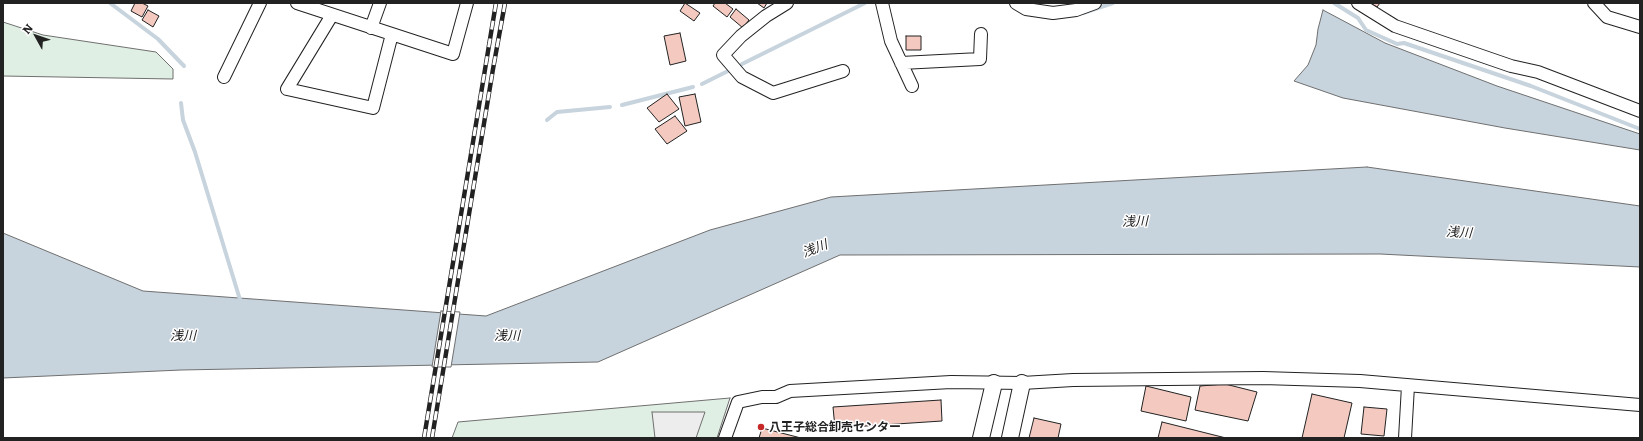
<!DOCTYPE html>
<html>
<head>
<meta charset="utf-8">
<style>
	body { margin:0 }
	#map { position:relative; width:1643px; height:441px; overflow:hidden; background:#fff; font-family:Literata,serif }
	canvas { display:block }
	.frame { position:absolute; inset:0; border:4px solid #222; pointer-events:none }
	.north { position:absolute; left:16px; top:16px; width:40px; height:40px; -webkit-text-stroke:3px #fff; paint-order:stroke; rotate:310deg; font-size:11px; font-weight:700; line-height:16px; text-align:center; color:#222 }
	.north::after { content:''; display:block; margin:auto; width:14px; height:18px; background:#222; clip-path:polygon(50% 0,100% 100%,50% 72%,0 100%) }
</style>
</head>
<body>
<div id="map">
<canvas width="1643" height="441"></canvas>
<div class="frame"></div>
<div class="north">N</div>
</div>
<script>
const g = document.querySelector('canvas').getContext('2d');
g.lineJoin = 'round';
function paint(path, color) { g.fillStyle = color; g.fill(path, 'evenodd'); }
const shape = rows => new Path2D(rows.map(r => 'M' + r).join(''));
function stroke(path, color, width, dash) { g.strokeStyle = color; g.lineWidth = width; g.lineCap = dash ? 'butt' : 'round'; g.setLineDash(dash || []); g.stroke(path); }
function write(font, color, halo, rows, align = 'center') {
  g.font = font + ' Literata,"Noto Sans JP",serif'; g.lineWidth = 3; g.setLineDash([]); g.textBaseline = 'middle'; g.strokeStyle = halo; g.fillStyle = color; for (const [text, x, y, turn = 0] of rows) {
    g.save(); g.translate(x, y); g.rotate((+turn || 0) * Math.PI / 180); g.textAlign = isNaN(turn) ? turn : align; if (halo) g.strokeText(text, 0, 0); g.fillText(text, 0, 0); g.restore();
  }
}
const green = shape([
	[3,22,43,35,156,52,173,69,173,79,3,76,3,22],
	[730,398,717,438,452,438,458,422,730,398]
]);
paint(green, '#e0efe3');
stroke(green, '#6f6f6f', 1);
const parking = shape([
	[652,412,705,412,696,438,655,438,652,412]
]);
paint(parking, '#ededed');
stroke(parking, '#6f6f6f', 1);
const water = shape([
	[1323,10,1385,43,1497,86,1640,134,1640,150,1505,128,1343,98,1294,81,1308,65,1316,45,1318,29,1323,10],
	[1367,167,1640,206,1640,267,1380,254,840,255,598,362,181,370,3,378,3,233,143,291,486,316,710,230,831,197,1367,167]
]);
paint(water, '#c7d3dd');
stroke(water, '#6f6f6f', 1);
const pier = shape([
	[441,311,460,312,451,367,432,367,441,311]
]);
paint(pier, '#fff');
stroke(pier, '#6f6f6f', 1);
stroke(shape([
	[110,3,158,39,184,66],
	[1334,3,1358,18,1366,30,1397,44,1404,43,1531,86,1640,129],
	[1083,13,1113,3],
	[742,64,865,3],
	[702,84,728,71],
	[181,103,183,120,195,152,241,303],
	[622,105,693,87],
	[547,120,557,112,610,107]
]), '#c7d3dd', 4);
const building = shape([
	[135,3,142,3,148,6,142,17,131,11,135,3],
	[685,3,700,13,694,21,680,11,685,3],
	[715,3,725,3,733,9,727,17,713,6,715,3],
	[757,3,767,3,764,8,757,3],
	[1370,3,1380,3,1377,7,1370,3],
	[736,9,749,20,743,28,730,17,736,9],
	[148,10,159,16,153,27,142,20,148,10],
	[680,33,686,61,670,65,664,36,680,33],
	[906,36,921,36,921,50,906,50,906,36],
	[667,94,679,109,659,122,647,108,667,94],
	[695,94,701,122,685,126,679,97,695,94],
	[675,116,687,131,667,144,655,129,675,116],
	[1225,384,1257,392,1248,421,1195,410,1200,386,1225,384],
	[1146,386,1191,397,1186,421,1141,411,1146,386],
	[1312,394,1352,403,1344,438,1302,438,1312,394],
	[941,400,942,421,835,428,833,407,941,400],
	[1364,407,1387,409,1384,436,1361,434,1364,407],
	[1034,418,1061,424,1058,438,1029,438,1034,418],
	[1162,422,1226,438,1158,438,1162,422],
	[762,428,801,438,759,438,762,428]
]);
paint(building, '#f3c9c0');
stroke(building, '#222', 1);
const street = shape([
	[297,3,453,54,467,3],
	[787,3,766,16,741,36,723,55,742,77,773,93,843,71],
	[882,3,891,41,912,86],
	[1016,3,1026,9,1053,13,1076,10,1095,3],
	[1358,3,1395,26,1511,66,1538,72,1640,111],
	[1594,3,1607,17,1640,27],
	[332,15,287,89,373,108,392,34],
	[371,28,380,3],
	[901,63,980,59,981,34],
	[224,77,260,3],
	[725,438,738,402,762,397,776,397,790,391,951,382,1022,383,1073,380,1263,378,1360,381,1640,405],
	[1405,438,1408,386]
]);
const secondary = shape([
	[981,438,994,383],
	[1010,438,1022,383]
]);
stroke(street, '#222', 14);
stroke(secondary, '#222', 18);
stroke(street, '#fff', 12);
stroke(secondary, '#fff', 16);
const rail = shape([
	[424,438,496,3],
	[432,438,493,69,505,3]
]);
stroke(rail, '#222', 4.5);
stroke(rail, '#fff', 3, [9]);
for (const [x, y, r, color] of [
	[761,427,4,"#c62828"]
]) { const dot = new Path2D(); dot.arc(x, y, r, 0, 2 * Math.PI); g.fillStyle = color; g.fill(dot); stroke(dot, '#fff', 1.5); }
write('bold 12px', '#222', '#fff', [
	["八王子総合卸売センター",769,427]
], 'left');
write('italic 13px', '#222', '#fff', [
	["浅川",1135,222,-1],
	["浅川",1459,233,3],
	["浅川",815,249,-21],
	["浅川",183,336],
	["浅川",507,336]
]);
</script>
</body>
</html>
